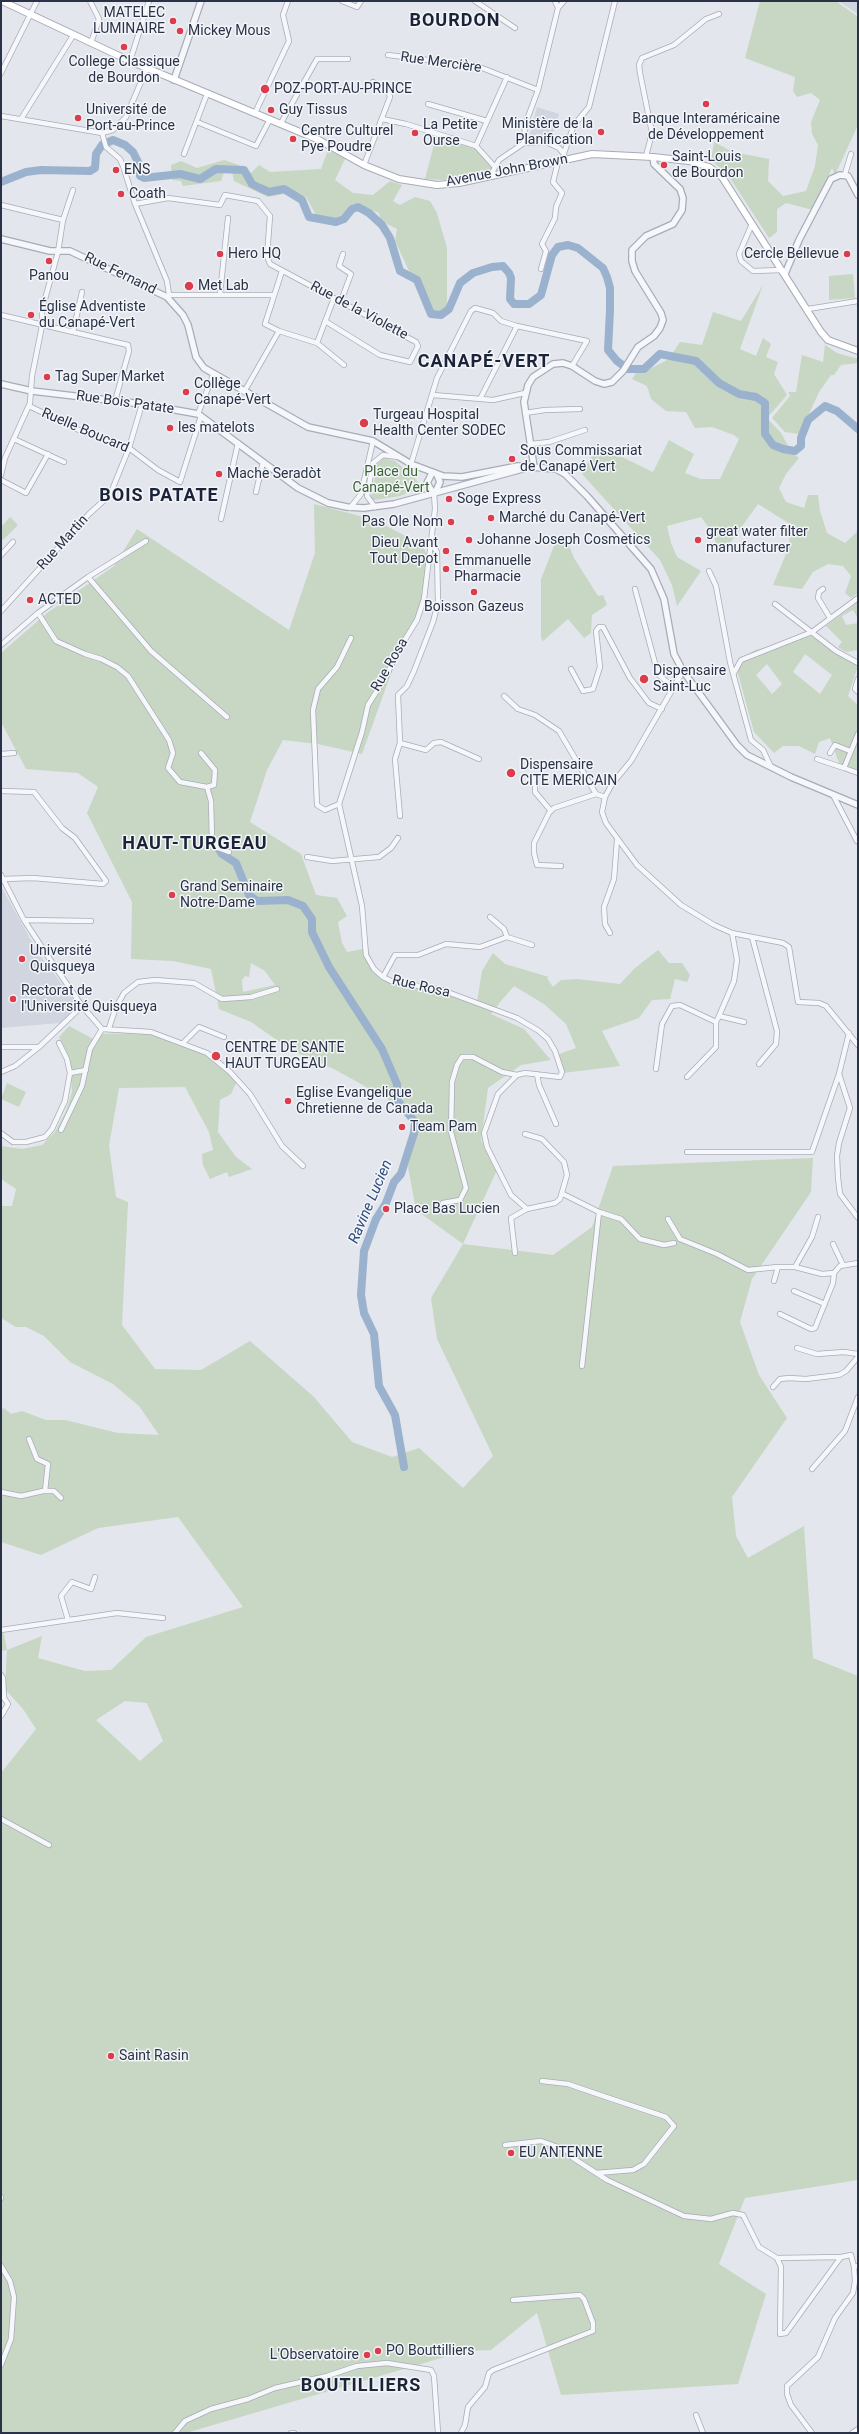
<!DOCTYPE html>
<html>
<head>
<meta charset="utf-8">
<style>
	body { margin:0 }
	#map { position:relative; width:859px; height:2434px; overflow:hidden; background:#e3e6ec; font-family:Roboto,sans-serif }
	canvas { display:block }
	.frame { position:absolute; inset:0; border:2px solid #293247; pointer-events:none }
</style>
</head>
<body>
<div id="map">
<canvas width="859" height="2434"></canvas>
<div class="frame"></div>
</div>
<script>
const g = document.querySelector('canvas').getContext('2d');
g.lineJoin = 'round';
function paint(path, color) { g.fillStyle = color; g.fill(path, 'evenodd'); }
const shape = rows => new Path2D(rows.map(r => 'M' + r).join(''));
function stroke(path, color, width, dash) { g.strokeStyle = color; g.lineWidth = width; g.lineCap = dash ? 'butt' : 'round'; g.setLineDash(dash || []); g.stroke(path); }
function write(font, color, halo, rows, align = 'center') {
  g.font = font + ' Roboto,sans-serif'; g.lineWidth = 3; g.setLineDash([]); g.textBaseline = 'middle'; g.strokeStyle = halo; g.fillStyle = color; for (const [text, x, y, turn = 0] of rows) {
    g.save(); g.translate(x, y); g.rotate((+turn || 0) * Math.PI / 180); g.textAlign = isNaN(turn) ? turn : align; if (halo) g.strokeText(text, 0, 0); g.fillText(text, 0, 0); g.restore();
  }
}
paint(shape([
	[838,1,858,1,858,14,849,8],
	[537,107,559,114,551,139,529,138],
	[1,886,37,951,78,1006,60,1023,1,1028]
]), '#d1d5df');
paint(shape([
	[760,1,836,1,858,17,858,125,835,175,832,168,813,210,786,203,777,209,777,232,769,238,728,175,711,160,714,142,733,152,769,159,768,181,783,196,806,191,815,166,818,145,812,134,811,122,820,100,811,93,797,97,793,91,795,77,745,58],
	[437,133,476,146,493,163,491,171,443,180,425,179],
	[328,150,345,159,335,180,353,193,373,195,390,181,402,185,393,201,400,205,415,197,430,201,437,213,447,248,447,311,443,316,433,315,418,278,410,273,395,241,397,229,381,221,379,213,355,204,349,206,347,212,335,219,316,215,306,197,293,192,268,197,234,181,232,172,224,172,221,181,183,186,181,181,172,180,171,165,181,161,197,168,224,160,239,165,251,173,259,165,270,172,321,169],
	[853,274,855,298,829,300,829,276],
	[763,285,740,349,756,356,763,338,771,344,766,357,778,362,774,374,787,395,767,418,781,433,792,453,799,458,786,474,779,488,786,502,804,508,808,495,818,495,820,511,827,533,845,543,858,531,858,593,851,598,845,593,851,576,843,566,828,564,813,572,802,589,773,585,789,547,790,524,758,504,725,550,717,551,714,535,701,517,667,526,671,543,677,557,701,571,677,606,672,585,660,560,582,474,591,457,598,454,622,457,653,472,669,440,694,454,685,473,701,479,720,479,739,439,734,435,712,427,695,428,686,412,666,411,651,399,647,386,632,379,636,373,644,372,669,359,680,342,702,345,713,312,741,321],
	[825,345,837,353,858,359,858,363,841,365,834,375,831,375,819,392,800,434,785,432,772,418,790,396,788,392,796,392,802,355,823,362],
	[384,458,395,461,413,476,418,482,418,489,400,496,374,500,371,498,377,464],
	[314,504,375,520,415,541,424,548,429,562,428,591,422,610,409,632,393,668,362,754,318,744,283,740,267,770,250,822,301,854,316,895,337,898,347,916,338,922,342,943,347,952,368,948,373,967,387,978,444,989,477,1002,482,971,493,953,505,964,549,977,547,978,553,987,561,980,577,979,620,984,635,968,658,950,669,963,682,963,690,975,687,982,675,979,670,999,652,1000,639,1018,602,1031,620,1066,563,1073,559,1054,576,1048,566,1024,544,1004,514,986,501,1001,491,1014,524,1029,551,1060,521,1065,488,1088,481,1140,497,1170,463,1244,553,1255,592,1227,613,1166,813,1158,811,1192,752,1279,740,1322,759,1375,787,1418,732,1497,736,1536,748,1558,804,1526,813,1658,858,1676,858,2180,745,2198,719,2264,766,2294,738,2384,561,2395,537,2313,491,2350,465,2351,186,2433,1,2433,1,1773,36,1729,23,1709,5,1689,7,1650,1,1651,1,1632,4,1634,7,1650,42,1636,38,1658,85,1671,111,1670,146,1637,243,1607,178,1517,98,1528,41,1555,1,1542,1,1410,4,1408,11,1414,22,1411,46,1420,65,1420,118,1433,159,1435,139,1406,113,1384,70,1362,44,1336,26,1327,16,1327,1,1318,1,1206,12,1206,16,1189,1,1179,1,1146,22,1149,42,1145,55,1132,66,1111,72,1092,70,1058,59,1037,69,1026,97,1041,102,1034,143,1033,187,1043,212,1057,237,1081,231,1094,220,1100,218,1132,236,1157,252,1169,229,1177,227,1172,210,1179,203,1165,202,1154,213,1150,209,1132,185,1087,119,1088,109,1146,116,1197,128,1202,122,1325,155,1369,201,1370,250,1341,314,1397,352,1442,392,1457,419,1448,463,1488,493,1456,437,1339,431,1298,463,1244,416,1210,408,1167,418,1124,386,1098,334,1069,291,1050,251,1022,219,1009,211,969,173,961,131,959,132,902,87,813,98,787,78,773,26,769,1,722,1,653,47,613,114,566,137,529,289,630,315,553],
	[251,963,265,971,275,985,243,992,242,980,245,976,249,977],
	[125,1701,147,1703,163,1741,140,1761,96,1720],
	[10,517,18,525,3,540,1,538,1,527],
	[562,538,568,543,574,558,598,596,603,595,607,605,592,615,591,633,584,638,568,619,543,641,541,638,541,579,554,546],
	[858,602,858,618,853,610,842,616,846,625,858,623,858,650,846,652,838,647,842,642,826,626],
	[811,636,858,666,848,696,858,705,858,771,839,763,830,738,819,742,815,754,799,746,783,746,774,753,754,732,737,670,742,659,755,650],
	[805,654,832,675,820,694,793,672],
	[767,664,782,684,772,694,756,675],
	[7,1083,26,1092,19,1107,1,1099]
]), '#c7d7c3');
stroke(shape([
	[1,182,26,172,41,170,90,171,95,168,96,154,102,145,113,140,125,145,133,152,138,162,140,176,144,178,180,174,200,179,216,169,244,170,252,184,260,188,269,192,284,189,302,200,309,217,336,222,344,219,352,209,358,207,369,213,382,225,390,238,400,271,417,280,431,314,441,315,449,309,460,283,473,273,492,267,503,266,509,273,511,278,510,299,514,304,529,304,541,295,552,255,558,247,568,245,578,248,603,268,607,277,610,288,610,310,608,350,617,361,628,369,644,369,660,354,696,361,719,383,739,394,756,397,765,403,765,434,773,445,783,449,795,451,801,446,801,438,808,420,825,406,837,411,858,429],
	[215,843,222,854,236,863,249,895,257,901,288,900,303,906,312,919,312,932,329,967,382,1049,397,1084,397,1100,415,1122,414,1133,401,1174,394,1182,386,1203,376,1219,364,1251,361,1295,364,1313,374,1334,379,1386,395,1415,404,1467]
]), '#9bb2cf', 8);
const minor = shape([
	[90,1,99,19,91,43],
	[342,1,357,7,361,1],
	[475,1,515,28],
	[558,8,564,1],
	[388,55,477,66,538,90],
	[130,61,149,1],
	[1,73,37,1],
	[428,104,487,121],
	[255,113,289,41,283,15,288,1],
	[1,116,102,133,113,130,126,117,147,68],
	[21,119,74,34],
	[382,119,406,124,476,146,494,166],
	[197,122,256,146,270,119],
	[281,123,317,59,348,59],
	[102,133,106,147,120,159,123,166,135,204,167,281,169,295,167,297],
	[524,143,525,125,538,90,558,8,555,1],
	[476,146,507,77],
	[564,153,574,125,589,107,615,1],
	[184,154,207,94],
	[646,156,652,133,640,73,639,65,642,58,674,45,706,19,719,14],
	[364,165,390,97,389,93,373,82],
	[845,174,851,154],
	[494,175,493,171,499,160,524,143,546,142,559,148,564,154],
	[135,204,168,198,220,205,225,195,258,201,270,216,267,256,270,264,416,342,418,346,410,362,380,355,325,321],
	[1,205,63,220],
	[752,224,739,254,741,261,753,271,782,270],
	[541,269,546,251,542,244,555,218,556,207,562,193,553,182,558,162],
	[282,271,265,324,279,331,317,343,344,365],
	[220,294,228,218],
	[169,295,273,295],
	[341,301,351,274,339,266,343,254],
	[808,309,858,301],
	[1,315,128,345,129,351,115,401],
	[73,332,82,292],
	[317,343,334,298],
	[244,392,279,331],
	[433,395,493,400,525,393],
	[480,399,517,326],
	[29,406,81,431,129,448,158,470,180,482,201,416],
	[525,413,545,410,580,409],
	[198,414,213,375],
	[14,439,64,462],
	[531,444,549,442,585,430],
	[411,464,437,378,471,311,475,308,493,313,501,321,517,326,587,341,572,366],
	[1,475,5,458,30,403,32,376,42,326,42,310,58,252,63,220,73,190],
	[1,480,26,493,48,454],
	[256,492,263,462],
	[434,493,435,509,424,599,417,620,395,656,387,675,368,705,362,732,339,804,362,906,366,955,374,969,383,977,391,981,442,990,517,1018,539,1031,548,1039,555,1051,562,1072,560,1077,525,1073,517,1075,498,1094,484,1133,487,1147,511,1195,527,1209],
	[375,507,367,496,373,463,383,455,398,457],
	[350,508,361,494,373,441],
	[221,519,238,443],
	[1,555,13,542],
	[709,571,716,586,730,662,751,740,763,750,771,767],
	[88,577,151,651,227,717],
	[635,589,658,674,674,688],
	[823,589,819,592,818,598,830,618],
	[775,604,836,651,858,663],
	[1,611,89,514,110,495,129,448,142,404],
	[38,613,56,641,85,654,101,659,117,667,128,676,169,740,173,753,168,768,180,782,207,787,214,785,215,770,201,753],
	[1,645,38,613,88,577,146,541],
	[571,669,583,691,593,689,600,667,596,631,599,627,603,627,630,678,649,703,662,709],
	[683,671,631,761,612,784,605,797,602,812,606,823,637,865,681,905,714,925,732,933,783,943,789,947,798,1002,819,1003,826,1006,858,1045],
	[734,673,741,660,812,632,858,598],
	[858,679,855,689,858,692],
	[504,696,518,709,535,715,559,731,596,794],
	[400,743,426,750,434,743,441,742,479,759],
	[830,753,835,745,850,751],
	[1,754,14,753],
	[817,759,844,768,858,734],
	[844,768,858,773],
	[535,778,535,792,551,811],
	[207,787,211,801,212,839,218,848,229,852],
	[1,791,34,792,62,828,75,838,106,881,103,884,33,878,3,879],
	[833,795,857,841],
	[339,804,325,810,317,805,313,710,318,689,337,667,351,638],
	[400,816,395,759,400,743,398,695,407,686,414,671,433,622,438,603,437,552,431,543],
	[307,857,332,861,379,857,391,848,398,838],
	[561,866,537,865,534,853,534,843,549,813,554,808,596,794,605,797],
	[1,875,24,920,49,958,82,1006,102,1029,151,1032,207,1053,230,1072,250,1094,282,1146,303,1166],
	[490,917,504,929,507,937],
	[24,920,91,921],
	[610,933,605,924,604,907,614,879,617,840],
	[732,933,737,960,734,981,719,1016,744,1022],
	[752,937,777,1031,776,1044,759,1064],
	[383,977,395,955,418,955,446,944,480,947,507,937,532,945],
	[109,1028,116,1007,124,993,138,982,155,980,194,983,222,999,251,997,277,989],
	[849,1033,839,1074,850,1108,839,1143,837,1156,838,1178,840,1194,858,1218],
	[184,1042,199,1027,224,1037],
	[1,1047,39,1047],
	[656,1069,662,1024,672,1006,680,1005,716,1022,719,1016],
	[1,1072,15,1066,39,1047,82,1006],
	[70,1073,86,1070],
	[537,1074,539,1085,556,1124],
	[687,1077,716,1047,716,1022],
	[61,1130,82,1086,90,1049,102,1029],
	[2,1134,13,1142,26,1142,45,1137,52,1129,65,1101,70,1073,67,1059,59,1043],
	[687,1152,812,1152,839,1074],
	[563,1194,599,1212,621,1219,640,1239,664,1245,674,1243],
	[443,1203,460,1200,466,1188,451,1132,452,1082,457,1065,462,1057,473,1057,502,1072,517,1075],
	[668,1219,680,1239,717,1254,748,1270,778,1267],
	[833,1244,843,1265],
	[515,1253,511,1218,527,1209,555,1203,560,1199,567,1175,564,1162,542,1139,525,1134],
	[795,1267,812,1237,818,1217],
	[774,1281,778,1267,795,1267,822,1274,834,1273,840,1266,858,1263],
	[794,1291,825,1304],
	[780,1314,811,1329,815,1328,833,1283,834,1273],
	[797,1348,817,1354,844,1352,858,1354],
	[582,1366,599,1212],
	[773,1387,780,1379,789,1378,806,1379,839,1375,846,1371,858,1357],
	[29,1439,37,1459,48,1464,45,1491],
	[812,1469,845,1431,858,1397],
	[1,1492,21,1496,43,1491,54,1491,61,1498],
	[68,1620,61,1596,72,1582,91,1589,95,1577],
	[1,1630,117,1613,163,1618],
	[1,1675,3,1678,4,1698,8,1704,1,1716],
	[1,1819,49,1845],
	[542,2081,568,2084,603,2096,666,2117,674,2126,644,2164,633,2170,596,2173],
	[505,2145,541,2141,566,2150,573,2158,607,2180,684,2216,711,2219,733,2213,743,2215,759,2247,777,2258,781,2267,780,2334,786,2333,841,2257,851,2255,854,2267],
	[1,2198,1,2197],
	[777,2258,841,2257],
	[1,2266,10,2281,14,2297,11,2339,1,2365],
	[696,2415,703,2433],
	[175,2433,185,2421,211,2409,248,2399,275,2388,327,2376,357,2366,387,2363,431,2370,434,2376,438,2433],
	[291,2433,294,2433],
	[461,2433,465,2425,468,2407,485,2387,489,2373,493,2370,593,2331,593,2323,584,2299,580,2295,513,2300],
	[812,2433,791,2405,787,2394,787,2386,818,2357,835,2318,853,2293,855,2281,854,2267,858,2266],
	[852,2433,858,2429]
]);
const tertiary = shape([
	[174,80,201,1],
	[1,239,50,251,70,251,167,297,183,315,188,325,196,357,204,368,308,427,373,441,411,464,443,476,462,477,518,466,556,469,565,474,587,496,651,569,664,599,674,654,683,671,737,745,747,755,791,777,858,805],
	[785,274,799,240,831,179,840,175,848,176,858,195],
	[1,384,32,391,142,404,198,414,298,488,328,503,347,507,364,508,394,504,526,468],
	[534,467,524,402,528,385,533,377,553,364,563,363,572,366,595,381,604,384,612,382,623,371,638,347,654,336,660,328,663,320,661,313,635,271,632,261,632,250,646,236,673,224,682,210,683,198,680,189,654,164,653,157],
	[432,473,427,483,433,493],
	[435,493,440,482,437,475]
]);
const secondary = shape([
	[2,1,130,61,319,140,364,165,399,179,437,185,459,183,592,154,653,157,689,161,709,167,722,177,821,332,828,340,858,351]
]);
stroke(minor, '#a7acb7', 6);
stroke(tertiary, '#a7acb7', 8);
stroke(secondary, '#a7acb7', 8);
stroke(minor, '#f6f7fa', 4.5);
stroke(tertiary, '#f6f7fa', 5.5);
stroke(secondary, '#fff', 6);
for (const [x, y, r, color] of [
	[173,21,4,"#dc3d4d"],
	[180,31,4,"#dc3d4d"],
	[124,47,4,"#dc3d4d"],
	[265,89,5,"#dc3d4d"],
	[706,104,4,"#dc3d4d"],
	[271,110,4,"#dc3d4d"],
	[78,118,4,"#dc3d4d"],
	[601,132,4,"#dc3d4d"],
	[415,133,4,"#dc3d4d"],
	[293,139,4,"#dc3d4d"],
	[664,165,4,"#dc3d4d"],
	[116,170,4,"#dc3d4d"],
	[121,194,4,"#dc3d4d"],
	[220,254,4,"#dc3d4d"],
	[847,254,4,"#dc3d4d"],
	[49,261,4,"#dc3d4d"],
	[189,286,5,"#dc3d4d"],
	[31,315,4,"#dc3d4d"],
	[47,377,4,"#dc3d4d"],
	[186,392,4,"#dc3d4d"],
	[364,423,5,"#dc3d4d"],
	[170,428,4,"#dc3d4d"],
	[512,459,4,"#dc3d4d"],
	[219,474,4,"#dc3d4d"],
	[449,499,4,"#dc3d4d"],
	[491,518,4,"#dc3d4d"],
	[451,522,4,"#dc3d4d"],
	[469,540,4,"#dc3d4d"],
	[698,540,4,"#dc3d4d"],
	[446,551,4,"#dc3d4d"],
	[446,569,4,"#dc3d4d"],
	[474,592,4,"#dc3d4d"],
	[30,600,4,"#dc3d4d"],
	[644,679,5,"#dc3d4d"],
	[511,773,5,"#dc3d4d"],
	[172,895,4,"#dc3d4d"],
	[22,959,4,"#dc3d4d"],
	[13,999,4,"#dc3d4d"],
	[216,1056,5,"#dc3d4d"],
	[288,1101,4,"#dc3d4d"],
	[402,1127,4,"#dc3d4d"],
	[386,1209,4,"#dc3d4d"],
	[111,2056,4,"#dc3d4d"],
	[511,2153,4,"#dc3d4d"],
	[378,2351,4,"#dc3d4d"],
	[367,2355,4,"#dc3d4d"]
]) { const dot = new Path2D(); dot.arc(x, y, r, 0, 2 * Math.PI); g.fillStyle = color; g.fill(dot); stroke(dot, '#f3f5f9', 1.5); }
write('14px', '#293247', '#f3f5f9', [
	["MATELEC",165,13,"right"],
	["LUMINAIRE",165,29,"right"],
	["Mickey Mous",188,31],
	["College Classique",124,62,"center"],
	["de Bourdon",124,78,"center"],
	["POZ-PORT-AU-PRINCE",274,89],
	["Université de",86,110],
	["Port-au-Prince",86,126],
	["Guy Tissus",279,110],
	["Banque Interaméricaine",706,119,"center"],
	["de Développement",706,135,"center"],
	["Ministère de la",593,124,"right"],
	["Planification",593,140,"right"],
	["La Petite",423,125],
	["Ourse",423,141],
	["Centre Culturel",301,131],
	["Pye Poudre",301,147],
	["Saint-Louis",672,157],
	["de Bourdon",672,173],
	["ENS",124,170],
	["Coath",129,194],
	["Hero HQ",228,254],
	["Cercle Bellevue",839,254,"right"],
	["Panou",49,276,"center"],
	["Met Lab",198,286],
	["Église Adventiste",39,307],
	["du Canapé-Vert",39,323],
	["Tag Super Market",55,377],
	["Collège",194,384],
	["Canapé-Vert",194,400],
	["Turgeau Hospital",373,415],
	["Health Center SODEC",373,431],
	["les matelots",178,428],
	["Sous Commissariat",520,451],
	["de Canapé Vert",520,467],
	["Mache Seradòt",227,474],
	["Soge Express",457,499],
	["Marché du Canapé-Vert",499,518],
	["Pas Ole Nom",443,522,"right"],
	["great water filter",706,532],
	["manufacturer",706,548],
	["Johanne Joseph Cosmetics",477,540],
	["Dieu Avant",438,543,"right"],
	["Tout Depot",438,559,"right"],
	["Emmanuelle",454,561],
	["Pharmacie",454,577],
	["ACTED",38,600],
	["Boisson Gazeus",474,607,"center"],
	["Dispensaire",653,671],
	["Saint-Luc",653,687],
	["Dispensaire",520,765],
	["CITE MERICAIN",520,781],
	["Grand Seminaire",180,887],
	["Notre-Dame",180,903],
	["Université",30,951],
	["Quisqueya",30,967],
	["Rectorat de",21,991],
	["l'Université Quisqueya",21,1007],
	["CENTRE DE SANTE",225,1048],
	["HAUT TURGEAU",225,1064],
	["Eglise Evangelique",296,1093],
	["Chretienne de Canada",296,1109],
	["Team Pam",410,1127],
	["Place Bas Lucien",394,1209],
	["Saint Rasin",119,2056],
	["EU ANTENNE",519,2153],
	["PO Bouttilliers",386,2351],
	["L'Observatoire",359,2355,"right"]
], 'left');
write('14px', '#293247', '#f3f5f9', [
	["Rue Mercière",441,63,8],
	["Avenue John Brown",507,171,-11],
	["Rue Fernand",120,274,26],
	["Rue de la Violette",359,311,28],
	["Rue Bois Patate",125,403,8],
	["Ruelle Boucard",85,431,23],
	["Rue Martin",63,543,-48],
	["Rue Rosa",390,665,-60],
	["Rue Rosa",421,987,13]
]);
write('14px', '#3b6434', '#f3f5f9', [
	["Place du",391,472],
	["Canapé-Vert",391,488]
]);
write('italic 15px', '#2e4e7f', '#f3f5f9', [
	["Ravine Lucien",371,1202,-67]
]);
g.letterSpacing = '1px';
write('bold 18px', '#1b2338', '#f3f5f9', [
	["BOURDON",455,21],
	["CANAPÉ-VERT",484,362],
	["BOIS PATATE",159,496],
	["HAUT-TURGEAU",195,844],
	["BOUTILLIERS",361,2386]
]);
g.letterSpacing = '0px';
</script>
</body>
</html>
